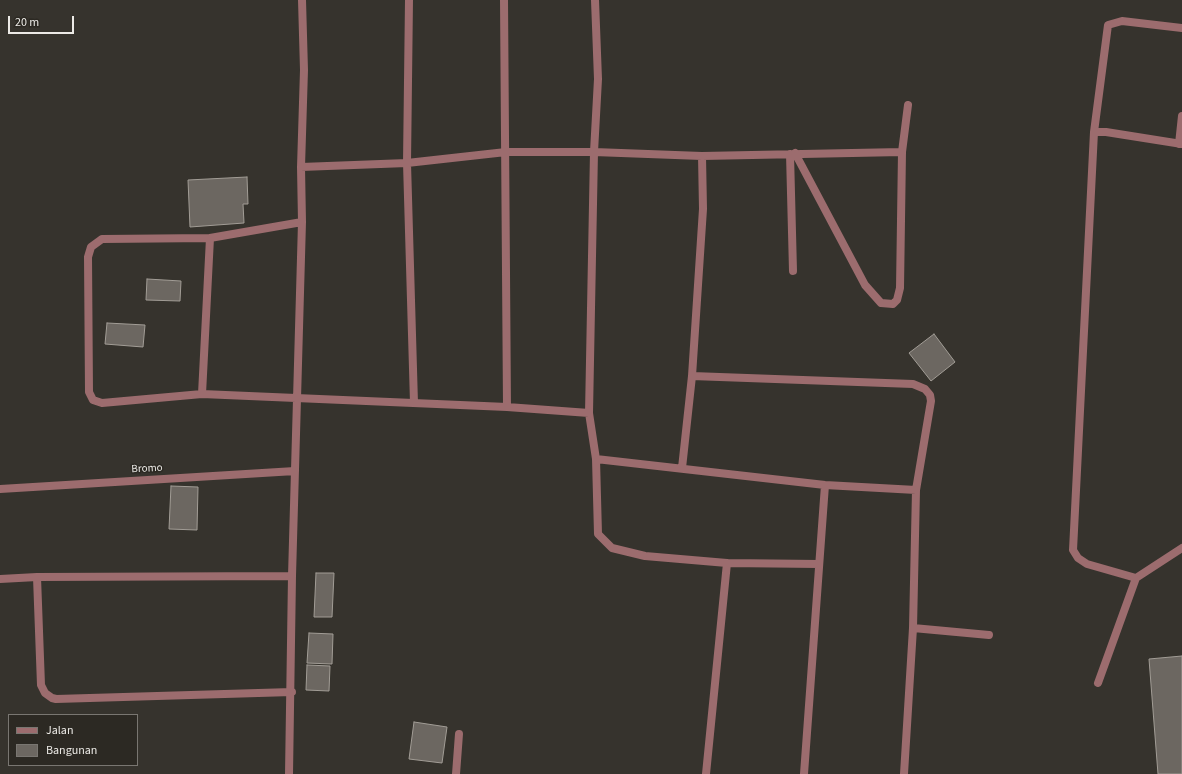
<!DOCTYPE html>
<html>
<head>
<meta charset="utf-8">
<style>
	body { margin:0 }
	#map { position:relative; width:1182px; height:774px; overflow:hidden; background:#36332d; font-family:"Source Sans 3",sans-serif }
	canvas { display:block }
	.legend { position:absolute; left:8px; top:714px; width:130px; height:52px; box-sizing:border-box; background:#2c2923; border:1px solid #797671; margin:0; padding:5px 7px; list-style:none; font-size:12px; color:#eceae6 }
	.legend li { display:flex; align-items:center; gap:8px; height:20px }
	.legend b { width:20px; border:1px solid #797671 }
	.scale { position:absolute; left:8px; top:16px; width:66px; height:18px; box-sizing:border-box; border:2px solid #eceae6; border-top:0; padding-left:5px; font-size:12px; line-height:14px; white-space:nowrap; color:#eceae6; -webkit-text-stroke:3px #2c2923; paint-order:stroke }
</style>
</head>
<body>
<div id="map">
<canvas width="1182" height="774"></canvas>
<ul class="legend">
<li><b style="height:5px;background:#9c6c6e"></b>Jalan</li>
<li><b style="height:11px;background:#6c6761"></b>Bangunan</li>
</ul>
<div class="scale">20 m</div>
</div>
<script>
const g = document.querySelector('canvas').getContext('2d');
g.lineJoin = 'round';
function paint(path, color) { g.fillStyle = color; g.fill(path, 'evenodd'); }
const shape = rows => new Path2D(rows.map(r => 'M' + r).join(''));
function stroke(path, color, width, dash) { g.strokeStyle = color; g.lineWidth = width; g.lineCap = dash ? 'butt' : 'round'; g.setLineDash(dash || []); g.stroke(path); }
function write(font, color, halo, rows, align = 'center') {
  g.font = font + ' "Source Sans 3",sans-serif'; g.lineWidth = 3; g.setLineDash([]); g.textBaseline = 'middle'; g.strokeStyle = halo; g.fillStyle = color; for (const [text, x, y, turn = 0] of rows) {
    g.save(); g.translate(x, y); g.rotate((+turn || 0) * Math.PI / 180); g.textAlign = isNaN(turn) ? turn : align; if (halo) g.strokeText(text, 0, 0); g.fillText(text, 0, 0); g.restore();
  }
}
const building = shape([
	[247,177,248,204,243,204,244,223,190,227,188,180,247,177],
	[147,279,181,281,180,301,146,300,147,279],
	[107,323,145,325,143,347,105,344,107,323],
	[934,334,955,362,931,381,909,353,934,334],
	[171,486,198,487,197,530,169,529,171,486],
	[316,573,334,573,332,617,314,617,316,573],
	[309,633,333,634,332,664,307,663,309,633],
	[1182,656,1182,774,1158,774,1149,659,1182,656],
	[307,665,330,666,329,691,306,690,307,665],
	[414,722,447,727,442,763,409,759,414,722]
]);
paint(building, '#6c6761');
stroke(building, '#a29d96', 1);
stroke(shape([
	[1094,132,1106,132,1182,144],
	[1179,144,1182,116],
	[1136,578,1087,564,1078,558,1073,550,1094,132,1108,25,1122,21,1182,28],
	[1098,683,1136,578,1182,548],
	[456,774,459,734]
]), '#9c6c6e', 8);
stroke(shape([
	[409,0,407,163,414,403],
	[504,0,507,407],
	[595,0,598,79,594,152,702,156,703,209,692,376,682,468],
	[795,153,865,285,881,303,893,304,897,300,900,288,902,152,908,105],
	[790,154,793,271],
	[702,156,902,152],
	[301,167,407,163,506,152,594,152,589,413,596,459,598,534,612,548,645,556,727,563,819,564],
	[210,238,102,239,91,247,88,257,89,392,93,400,102,403,202,394,507,407,589,413],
	[692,376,913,384,925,389,930,395,931,401,916,490],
	[202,394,210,238,302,222],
	[596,459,825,485,916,490,913,628,904,774],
	[0,489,295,471],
	[37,577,41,685,45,693,52,698,56,699,292,692],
	[0,579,37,577,292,576],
	[913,628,989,635],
	[289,774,292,576,302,222,301,167,304,70,302,0],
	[706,774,727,563],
	[804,774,825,485]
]), '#9c6c6e', 8);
write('11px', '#eceae6', '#2c2923', [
	["Bromo",147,469,-3]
]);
</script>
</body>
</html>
